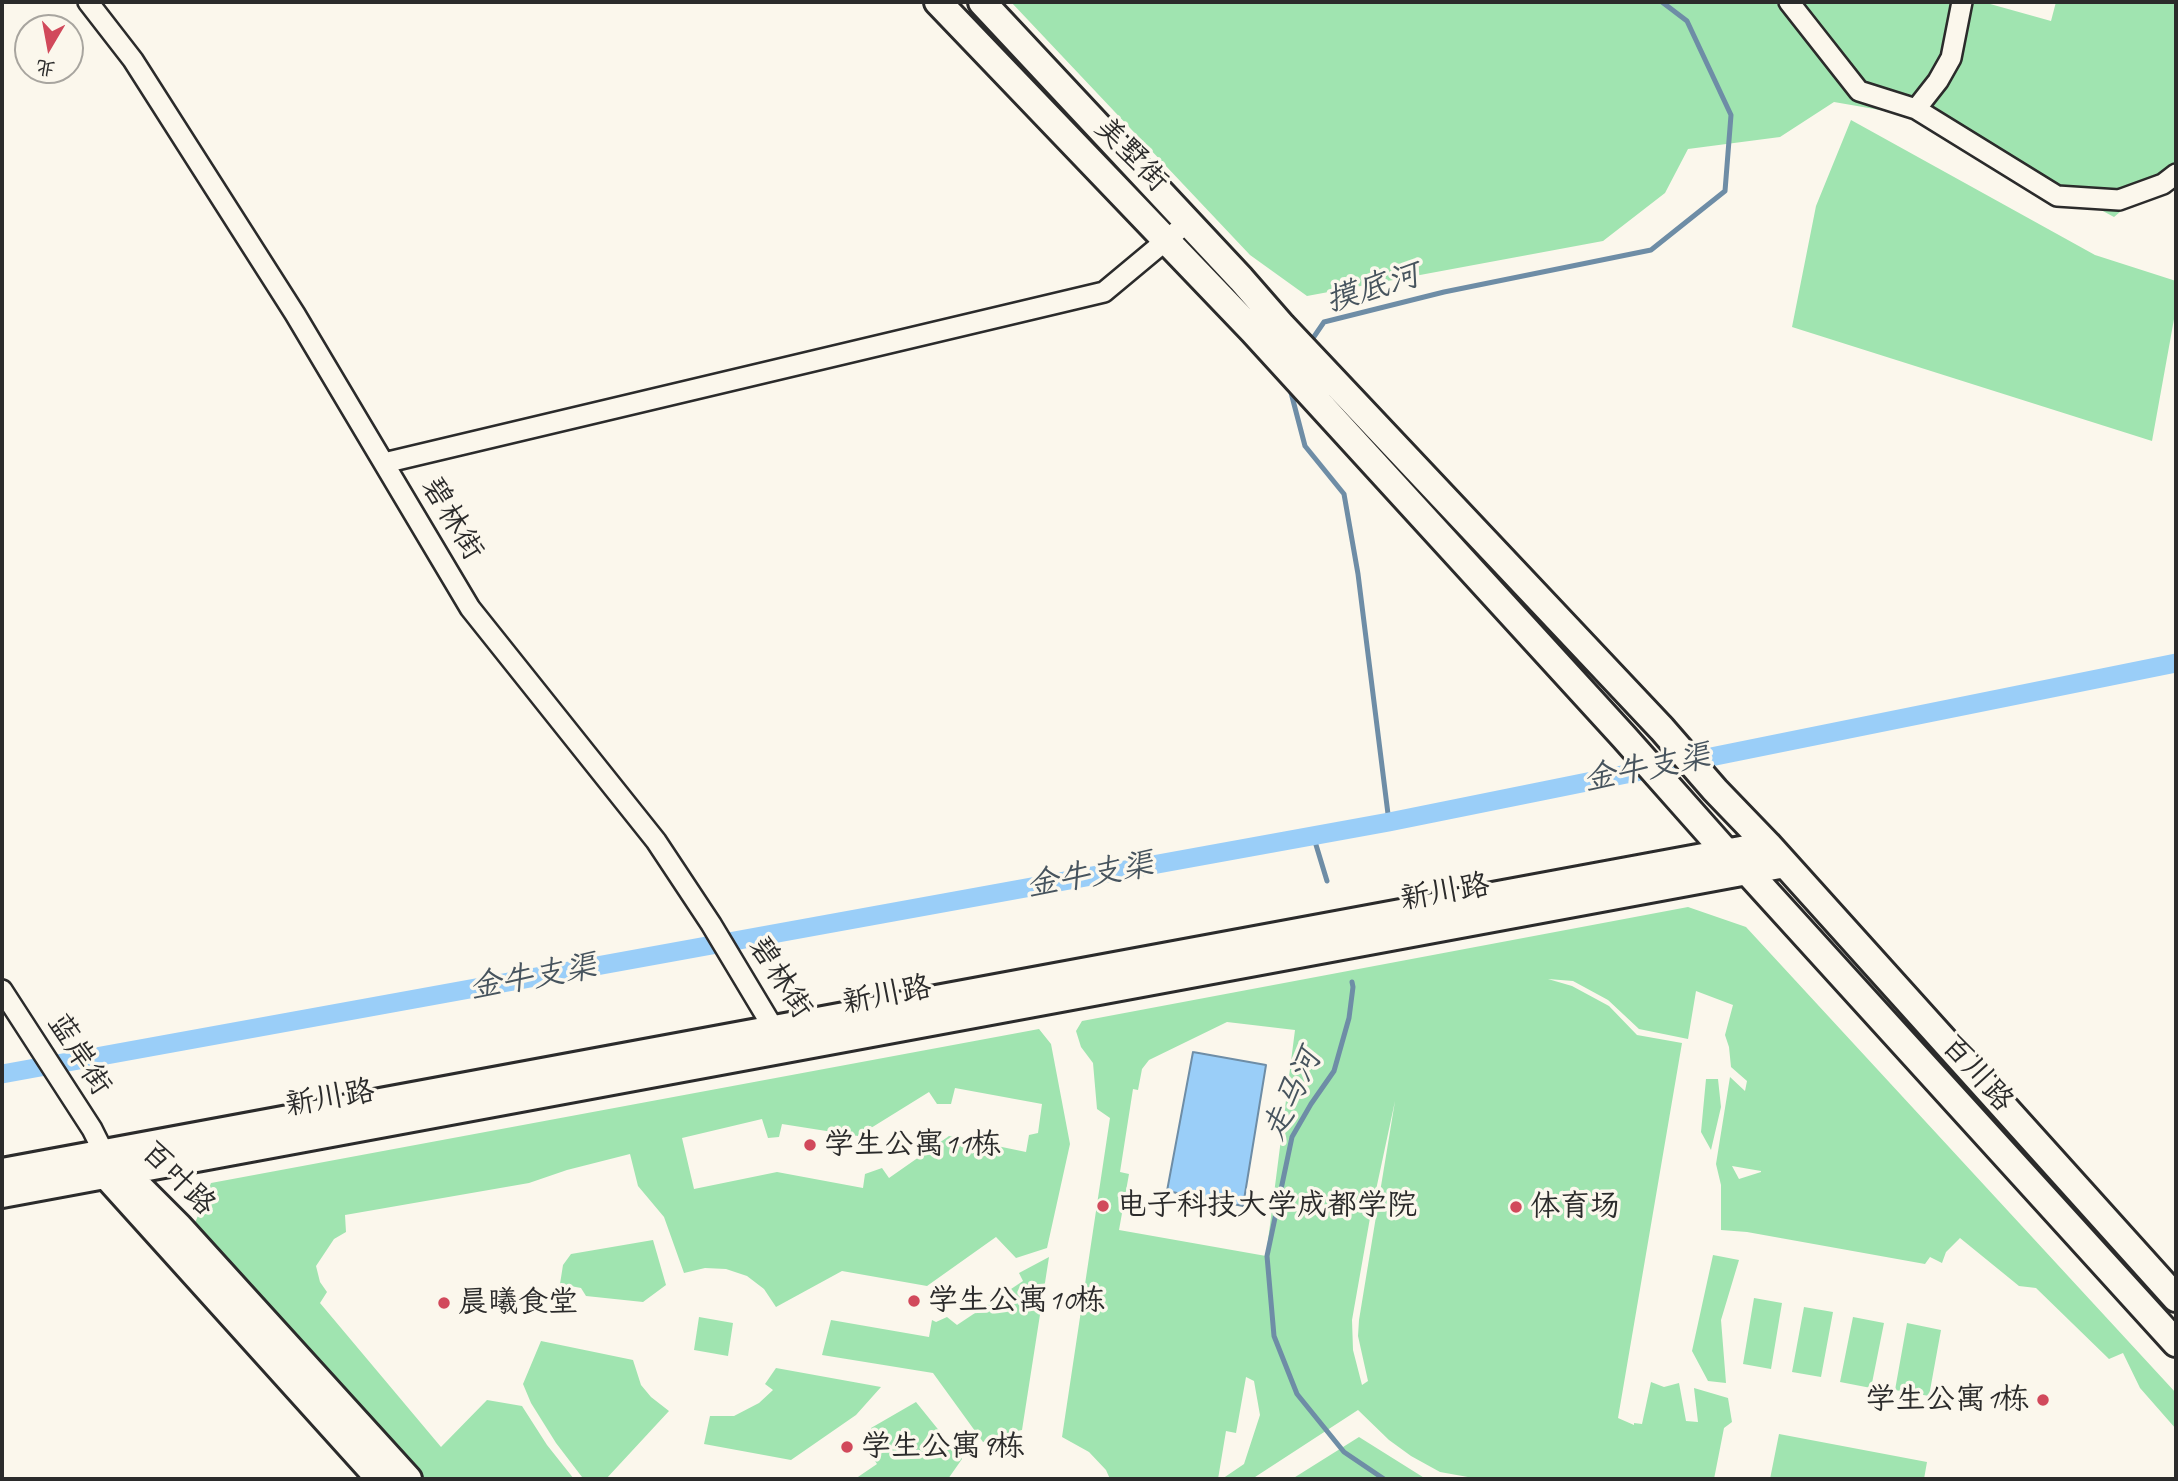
<!DOCTYPE html>
<html>
<head>
<meta charset="utf-8">
<style>
	body { margin:0 }
	#map { position:relative; width:2178px; height:1481px; overflow:hidden; background:#fbf7ec; font-family:Caveat,"LXGW WenKai TC",sans-serif }
	canvas { display:block }
	.frame { position:absolute; inset:0; border:4px solid #2b2b2b; pointer-events:none }
	.north { position:absolute; left:14px; top:14px; width:70px; height:70px; box-sizing:border-box; background:#fbf7ec; border:2px solid #a8a59f; border-radius:50%; rotate:190deg; font-size:19px; font-weight:700; line-height:28px; text-align:center; color:#2b2b2b }
	.north::after { content:''; display:block; margin:auto; width:24px; height:32px; background:#d1495b; clip-path:polygon(50% 0,100% 100%,50% 72%,0 100%) }
</style>
</head>
<body>
<div id="map">
<canvas width="2178" height="1481"></canvas>
<div class="frame"></div>
<div class="north">北</div>
</div>
<script>
const g = document.querySelector('canvas').getContext('2d');
g.lineJoin = 'round';
function paint(path, color) { g.fillStyle = color; g.fill(path, 'evenodd'); }
const shape = rows => new Path2D(rows.map(r => 'M' + r).join(''));
function stroke(path, color, width, dash) { g.strokeStyle = color; g.lineWidth = width; g.lineCap = dash ? 'butt' : 'round'; g.setLineDash(dash || []); g.stroke(path); }
function write(font, color, halo, rows, align = 'center') {
  g.font = font + ' Caveat,"LXGW WenKai TC",sans-serif'; g.lineWidth = 7; g.setLineDash([]); g.textBaseline = 'middle'; g.strokeStyle = halo; g.fillStyle = color; for (const [text, x, y, turn = 0] of rows) {
    g.save(); g.translate(x, y); g.rotate((+turn || 0) * Math.PI / 180); g.textAlign = isNaN(turn) ? turn : align; if (halo) g.strokeText(text, 0, 0); g.fillText(text, 0, 0); g.restore();
  }
}
paint(shape([
	[1011,2,1983,2,2051,21,2056,2,2176,2,2176,165,2114,217,1932,119,1834,102,1780,137,1688,149,1665,193,1603,241,1307,296,1250,255],
	[1851,120,2095,255,2176,281,2176,308,2152,441,1792,327,1816,206],
	[1688,907,1746,927,2176,1393,2176,1429,2140,1388,2123,1353,2109,1359,2036,1288,2019,1286,1960,1238,1946,1252,1942,1263,1930,1257,1925,1264,1747,1232,1721,1230,1721,1185,1716,1164,1730,1077,1745,1091,1747,1081,1731,1067,1729,1047,1725,1035,1733,1005,1696,991,1688,1039,1639,1029,1608,1000,1573,981,1548,979,1572,986,1609,1006,1637,1035,1682,1043,1618,1418,1634,1425,1634,1423,1642,1424,1651,1382,1664,1387,1679,1383,1686,1421,1698,1422,1694,1388,1728,1398,1732,1422,1724,1428,1714,1479,1479,1479,1440,1472,1411,1456,1389,1440,1358,1410,1252,1479,1222,1479,1244,1464,1260,1415,1254,1381,1246,1377,1236,1433,1226,1431,1218,1479,1110,1479,1106,1470,1089,1452,1062,1437,1110,1118,1097,1109,1093,1063,1081,1047,1076,1031,1082,1021],
	[1227,1022,1295,1030,1266,1256,1119,1230,1129,1174,1120,1172,1133,1089,1138,1090,1142,1069,1149,1060],
	[1395,1101,1359,1320,1358,1336,1368,1381,1362,1385,1353,1350,1352,1320,1370,1218],
	[1732,1166,1761,1171,1761,1172,1739,1179],
	[1039,1029,1051,1044,1070,1144,1047,1248,1016,1258,996,1237,927,1286,842,1271,776,1307,764,1289,747,1276,726,1269,705,1268,684,1273,664,1217,638,1186,630,1154,567,1170,529,1183,345,1215,346,1232,334,1239,316,1266,320,1282,327,1292,320,1303,441,1447,487,1400,522,1406,547,1445,574,1479,425,1479,193,1228,211,1183],
	[955,1088,1042,1104,1038,1133,1029,1135,1026,1152,949,1136,889,1178,882,1168,865,1174,863,1188,777,1172,694,1189,682,1138,762,1119,768,1138,779,1137,782,1124,858,1136,929,1092,937,1104,951,1104],
	[1706,1079,1718,1079,1721,1107,1711,1150,1701,1132],
	[653,1240,666,1285,643,1302,586,1296,581,1288,560,1284,563,1265,571,1254],
	[1713,1255,1739,1260,1721,1320,1726,1383,1708,1381,1692,1351],
	[1049,1257,1022,1430,1002,1434,983,1442,933,1373,822,1355,831,1320,929,1337,932,1320,936,1322,947,1317,957,1325,1023,1281,1019,1273],
	[1754,1298,1782,1303,1771,1369,1743,1364],
	[1804,1307,1833,1312,1821,1377,1792,1372],
	[699,1317,733,1323,728,1356,694,1350],
	[1853,1317,1884,1323,1871,1388,1840,1382],
	[1907,1323,1941,1330,1929,1396,1895,1390],
	[541,1341,633,1360,641,1385,651,1397,669,1411,606,1479,582,1477,556,1443,531,1403,523,1384],
	[776,1368,881,1387,856,1415,791,1460,704,1444,710,1416,734,1416,759,1403,773,1390,765,1384],
	[916,1402,962,1459,948,1479,855,1479,877,1464,873,1458,887,1450,871,1428],
	[1779,1434,1927,1462,1924,1479,1770,1479],
	[1359,1437,1426,1479,1292,1479]
]), '#a0e4b0');
const water = shape([
	[1193,1052,1266,1065,1243,1206,1167,1191,1193,1052]
]);
paint(water, '#9acef8');
stroke(water, '#6e8da6', 2);
stroke(shape([
	[1309,344,1324,322,1444,292,1651,250,1725,191,1731,115,1687,21,1662,2],
	[1289,385,1305,446,1344,494,1358,574,1389,822],
	[1313,835,1327,881],
	[1352,982,1353,987,1349,1018,1334,1071,1311,1104,1292,1137,1267,1256,1274,1336,1297,1394,1344,1452,1384,1479]
]), '#6e8da6', 5);
stroke(shape([
	[2,1074,1389,822,2176,663]
]), '#9acef8', 19);
const street = shape([
	[88,2,133,60,295,314,470,608,656,841,711,924,774,1029,780,1037],
	[1789,2,1859,91,1916,109,1938,81,1951,58,1962,2],
	[1916,109,2057,196,2119,200,2163,184,2176,174],
	[384,463,1104,292,1188,222],
	[2,990,92,1129,104,1153]
]);
const secondary = shape([
	[938,2,1253,331,1624,737,1726,852,1747,871,2176,1343],
	[982,2,1241,279,1282,326,1662,729,1715,790,1768,845,2176,1298],
	[114,1162,179,1227,408,1479],
	[2,1172,1768,845],
	[104,1173,380,1479],
	[2,1194,1785,864]
]);
stroke(street, '#2b2b2b', 24);
stroke(secondary, '#2b2b2b', 32);
stroke(street, '#fbf7ec', 19);
stroke(secondary, '#fbf7ec', 26);
for (const [x, y, r, color] of [
	[810,1145,7,"#d1495b"],
	[1103,1206,7,"#d1495b"],
	[1516,1207,7,"#d1495b"],
	[914,1301,7,"#d1495b"],
	[444,1303,7,"#d1495b"],
	[2043,1400,7,"#d1495b"],
	[847,1447,7,"#d1495b"]
]) { const dot = new Path2D(); dot.arc(x, y, r, 0, 2 * Math.PI); g.fillStyle = color; g.fill(dot); stroke(dot, '#fbf7ec', 2.5); }
write('30px', '#2b2b2b', '#fbf7ec', [
	["美墅街",1131,155,46],
	["碧林街",452,519,59],
	["新川路",1445,893,-10],
	["碧林街",780,978,57],
	["新川路",887,996,-11],
	["蓝岸街",79,1055,57],
	["百川路",1977,1074,48],
	["新川路",330,1099,-10],
	["百叶路",178,1179,45]
]);
write('30px', '#2b2b2b', '#fbf7ec', [
	["学生公寓11栋",824,1145],
	["电子科技大学成都学院",1117,1206],
	["体育场",1530,1207],
	["学生公寓10栋",928,1301],
	["晨曦食堂",458,1303],
	["学生公寓1栋",2029,1400,"right"],
	["学生公寓9栋",861,1447]
], 'left');
write('italic 32px', '#47545e', '#fbf7ec', [
	["摸底河",1373,289,-17],
	["金牛支渠",1647,769,-11],
	["金牛支渠",1090,876,-10],
	["金牛支渠",533,978,-10],
	["走马河",1293,1095,-65]
]);
</script>
</body>
</html>
